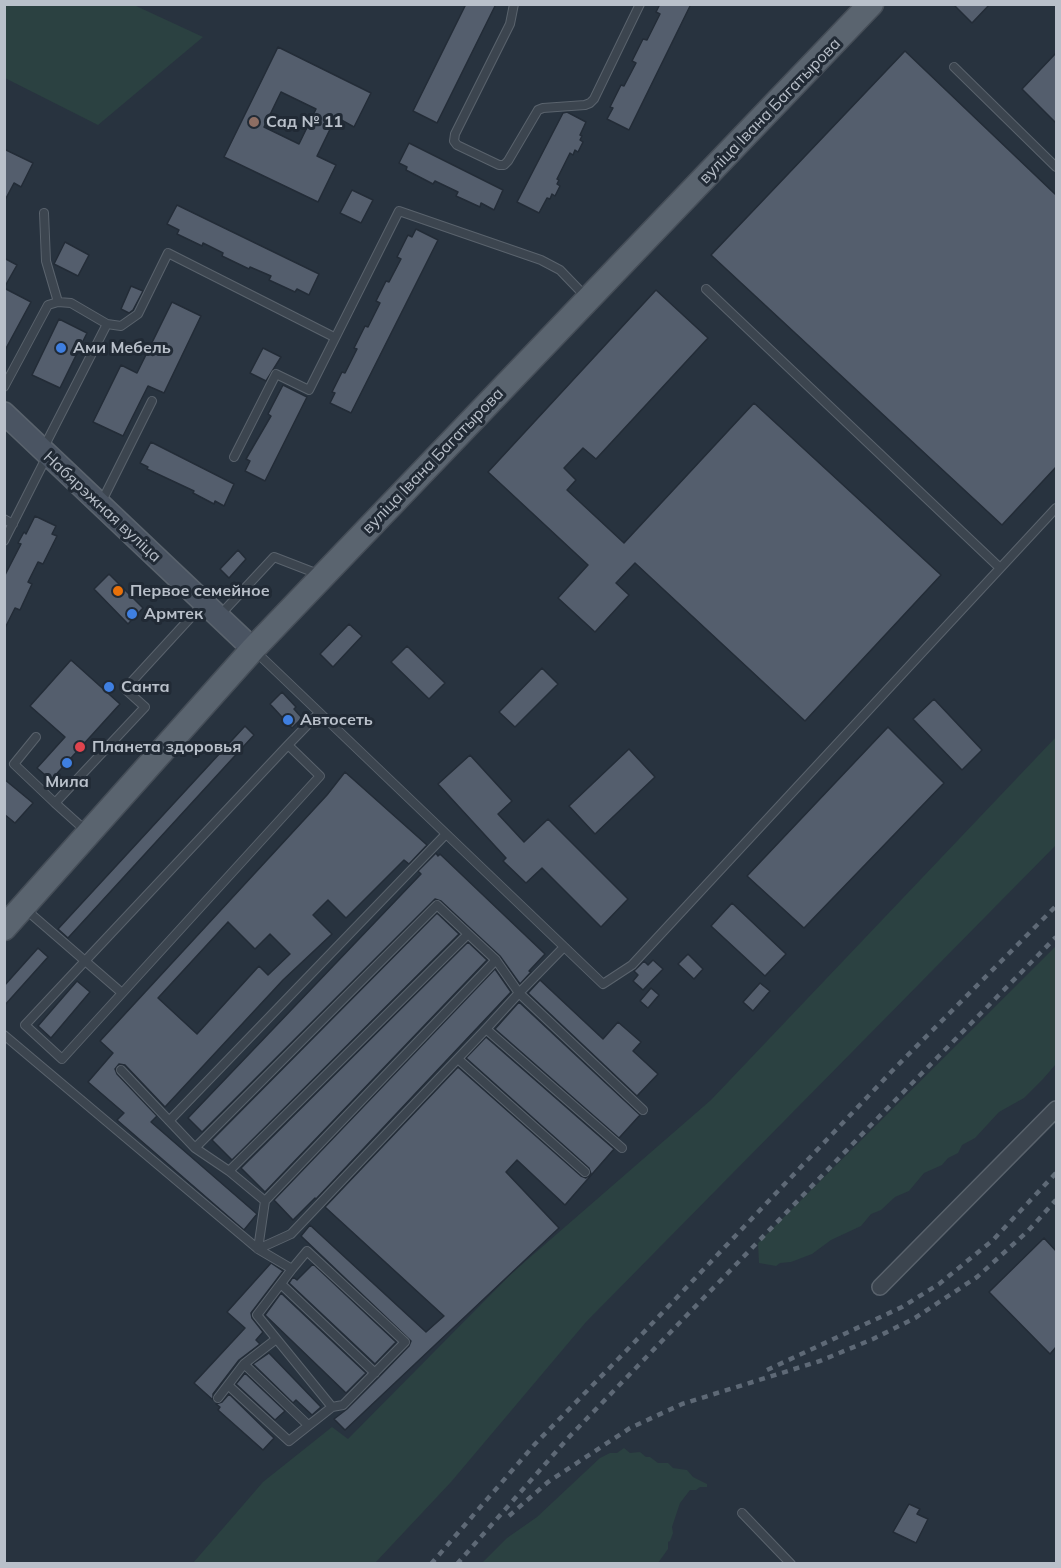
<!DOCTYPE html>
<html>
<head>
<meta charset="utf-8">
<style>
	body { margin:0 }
	#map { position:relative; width:1061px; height:1568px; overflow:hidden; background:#28333f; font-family:Mulish,sans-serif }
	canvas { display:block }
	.frame { position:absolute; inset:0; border:6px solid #b9c0ca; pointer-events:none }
</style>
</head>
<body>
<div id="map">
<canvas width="1061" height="1568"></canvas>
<div class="frame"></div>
</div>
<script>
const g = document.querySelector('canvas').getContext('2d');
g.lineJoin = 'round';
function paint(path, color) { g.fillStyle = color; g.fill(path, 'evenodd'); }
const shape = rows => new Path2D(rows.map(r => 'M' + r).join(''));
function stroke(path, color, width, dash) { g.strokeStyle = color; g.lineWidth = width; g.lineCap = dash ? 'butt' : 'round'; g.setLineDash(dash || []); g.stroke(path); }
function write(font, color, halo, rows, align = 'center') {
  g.font = font + ' Mulish,sans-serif'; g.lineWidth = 6; g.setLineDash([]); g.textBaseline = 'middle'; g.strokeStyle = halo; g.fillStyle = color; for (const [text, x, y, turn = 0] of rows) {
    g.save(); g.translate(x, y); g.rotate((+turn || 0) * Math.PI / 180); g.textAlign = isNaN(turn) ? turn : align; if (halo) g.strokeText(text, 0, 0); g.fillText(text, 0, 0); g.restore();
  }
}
paint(shape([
	[4,5,134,5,203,37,98,125,5,78],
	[1056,737,1056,845,586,1322,451,1482,375,1563,193,1563,263,1482,332,1427,348,1439,512,1273,711,1100],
	[1056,946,1056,1064,1043,1079,1024,1098,999,1112,975,1138,962,1145,958,1153,948,1158,942,1165,924,1173,909,1191,895,1197,881,1210,871,1214,861,1226,831,1240,812,1254,791,1262,780,1263,776,1266,759,1263,758,1243],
	[624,1448,630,1453,640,1452,646,1457,650,1457,658,1463,668,1463,673,1468,687,1470,693,1477,707,1484,707,1487,700,1487,696,1490,690,1490,680,1503,672,1527,673,1533,670,1541,668,1542,668,1549,658,1563,482,1563,507,1538,537,1517,600,1458,610,1453,617,1453]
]), '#2b4141');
const building = shape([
	[466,4,496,4,437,123,413,111,466,4],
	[660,4,691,4,629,130,607,119,613,108,610,107,621,85,624,86,636,63,632,61,643,39,647,40,660,14,656,12,660,4],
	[953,4,990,4,972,23,953,4],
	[278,47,371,93,354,127,336,117,317,156,336,165,318,202,224,157,278,47],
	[281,92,316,109,299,144,264,127,281,92],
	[905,51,1056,195,1056,467,1002,525,711,255,905,51],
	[1056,53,1056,123,1022,89,1056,53],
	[567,112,586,122,580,135,582,136,580,140,583,142,578,152,575,150,573,155,570,153,557,179,559,180,557,184,560,186,555,196,552,194,550,199,547,198,539,213,517,202,563,113,567,112],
	[409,143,503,190,494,210,481,203,480,207,456,196,458,192,435,181,433,184,406,170,407,167,399,163,409,143],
	[4,149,33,163,21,187,14,183,4,202,4,149],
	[352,190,373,200,361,223,340,213,352,190],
	[177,205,319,274,309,295,297,289,295,292,269,280,271,276,250,267,249,269,222,256,223,253,203,243,202,246,177,234,179,230,167,224,177,205],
	[416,229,438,240,351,413,330,403,335,393,332,392,342,372,345,373,357,349,354,348,365,326,368,327,380,303,376,301,386,281,389,282,401,259,397,257,408,235,412,237,416,229],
	[65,242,89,255,78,276,54,264,65,242],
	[4,258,17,265,4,288,4,258],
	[131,286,143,291,133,310,129,313,121,309,131,286],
	[4,288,31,302,4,352,4,288],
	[656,290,708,338,596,459,583,448,564,468,576,480,567,490,624,543,754,403,941,575,805,721,635,563,616,583,629,595,595,632,558,598,588,565,488,472,656,290],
	[172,302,201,316,164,393,148,386,123,436,93,422,121,365,137,373,172,302],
	[59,319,87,333,60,388,32,375,59,319],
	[263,348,281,357,266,381,250,373,263,348],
	[283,385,307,397,265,481,245,471,250,461,246,459,271,416,268,414,283,385],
	[151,442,234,484,224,506,215,501,214,504,193,493,194,491,147,469,148,467,140,463,151,442],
	[35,516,56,526,52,534,57,536,43,564,38,562,28,582,32,584,20,610,15,608,4,630,4,577,21,544,18,543,24,532,26,534,35,516],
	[238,550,246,559,229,578,220,569,238,550],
	[109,574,143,608,128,624,94,589,109,574],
	[349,624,362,636,333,667,320,654,349,624],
	[407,646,445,683,429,699,391,662,407,646],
	[71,660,120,704,51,780,37,768,65,737,30,706,71,660],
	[542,668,558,684,515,727,499,712,542,668],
	[282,692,296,707,294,709,302,718,292,728,270,704,282,692],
	[934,699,982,750,962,770,913,719,934,699],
	[245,726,254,735,68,938,58,929,245,726],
	[888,727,944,783,804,928,747,876,888,727],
	[629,749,655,777,595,834,569,806,629,749],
	[470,755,512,801,498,814,524,842,548,819,628,899,601,927,542,868,526,883,503,861,506,858,438,784,470,755],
	[345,772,427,845,409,864,404,860,346,918,328,900,313,915,332,934,283,980,165,1107,125,1065,119,1064,115,1069,117,1074,157,1116,151,1122,257,1214,244,1230,117,1120,124,1113,88,1082,113,1053,100,1041,327,795,345,772],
	[228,922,255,949,270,934,290,954,268,975,259,966,197,1034,158,998,228,922],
	[4,779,33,803,15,823,4,814,4,779],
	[436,853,438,856,440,854,545,954,529,971,531,972,520,984,500,956,441,901,435,899,202,1132,188,1118,421,874,418,871,436,853],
	[732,903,786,954,765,976,711,926,732,903],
	[437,913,459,934,232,1160,212,1140,437,913],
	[468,942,487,960,265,1192,241,1168,468,942],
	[38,948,48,957,4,1006,4,986,38,948],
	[688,954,703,969,694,979,678,964,688,954],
	[653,960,663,969,643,990,633,981,638,975,634,971,644,961,648,965,653,960],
	[495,969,511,992,316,1199,315,1198,293,1220,274,1200,495,969],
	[540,980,603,1039,618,1022,641,1042,633,1051,658,1074,637,1096,528,993,540,980],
	[77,981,90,992,51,1038,38,1026,77,981],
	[760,983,770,991,753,1011,743,1002,760,983],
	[651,988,659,995,648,1008,640,1001,651,988],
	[519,1002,640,1115,619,1138,495,1029,519,1002],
	[486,1037,614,1149,565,1205,517,1160,506,1172,559,1228,345,1430,334,1419,347,1409,379,1377,409,1346,411,1341,301,1236,310,1225,426,1332,444,1316,325,1207,458,1067,581,1176,586,1178,591,1174,589,1168,466,1058,486,1037],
	[1044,1238,1056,1251,1056,1347,1050,1354,989,1292,1044,1238],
	[271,1263,283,1271,251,1313,252,1318,263,1332,256,1340,260,1344,239,1360,213,1394,213,1400,194,1383,245,1328,227,1312,271,1263],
	[313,1264,396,1342,375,1364,289,1283,293,1277,297,1280,313,1264],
	[281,1293,366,1373,346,1393,265,1315,281,1293],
	[269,1353,321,1407,312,1415,296,1400,293,1403,253,1364,269,1353],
	[245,1373,285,1411,275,1420,236,1384,245,1373],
	[229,1394,274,1438,263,1450,218,1410,220,1407,216,1404,222,1402,229,1394],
	[909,1504,920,1509,917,1514,928,1519,916,1543,893,1532,909,1504]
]);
paint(building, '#545e6d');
stroke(building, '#232c37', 1.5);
const service = shape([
	[514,4,510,24,455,134,454,141,457,145,499,165,504,165,508,161,538,110,543,108,585,105,590,103,594,99,640,4],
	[954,67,1056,167],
	[44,213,46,261,58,302],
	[706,289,1000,568],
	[4,387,48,305,58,302,71,303,107,324,121,326,138,314,168,253,334,337],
	[43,449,107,324],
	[234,457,276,374,309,390,399,211,541,260,560,270,586,297],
	[102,501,152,401],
	[4,519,13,524],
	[4,541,47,456],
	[220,615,274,557,318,574],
	[254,650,603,984,632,965,1056,508],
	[36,737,14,764,55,803],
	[288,745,320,776,62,1059,25,1025,85,961,288,745,319,713],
	[85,830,55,803,145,707,125,689,203,604],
	[24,908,122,993],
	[486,1029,622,1148],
	[4,1035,258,1249,292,1269,307,1251,405,1342,343,1405,332,1407,289,1441,229,1386],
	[458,1059,585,1172],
	[121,1070,195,1148,229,1171,265,1201,258,1249],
	[170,1120,446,834],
	[195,1148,437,905,496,960,519,993,643,1110],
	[229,1171,468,934],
	[265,1201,496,960],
	[258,1249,291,1234,486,1029,519,993,564,947],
	[292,1269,257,1315,332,1407],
	[281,1284,375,1373],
	[244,1364,308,1425],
	[218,1398,244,1364,275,1340],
	[742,1513,791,1564]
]);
const minor = shape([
	[880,1287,1056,1109]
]);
const secondary = shape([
	[4,413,253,649]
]);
const primary = shape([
	[4,928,253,649,871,4]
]);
stroke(service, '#5a636d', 10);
stroke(minor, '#5a636d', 18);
stroke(secondary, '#5a636d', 24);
stroke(primary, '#464e58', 27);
stroke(service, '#3c454f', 8);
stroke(minor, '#3c454f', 15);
stroke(secondary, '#4a5462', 21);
stroke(primary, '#5a646f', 24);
stroke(shape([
	[767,1370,902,1307,939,1284,993,1240,1056,1173],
	[509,1516,548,1482,630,1428,682,1404,820,1361,873,1339,915,1318,977,1277,1028,1231,1056,1200],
	[431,1564,535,1444,626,1351,894,1069,1056,906],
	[457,1564,570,1436,870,1126,1056,937]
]), '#5e6976', 4.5, [6, 6]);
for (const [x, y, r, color] of [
	[254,122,6,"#8d6e63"],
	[61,348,6,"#3f7fe0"],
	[118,591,6,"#e8710a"],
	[132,614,6,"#3f7fe0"],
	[109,687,6,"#3f7fe0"],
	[288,720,6,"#3f7fe0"],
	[80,747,6,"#e0444e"],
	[67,763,6,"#3f7fe0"]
]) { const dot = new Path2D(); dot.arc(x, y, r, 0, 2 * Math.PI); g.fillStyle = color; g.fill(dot); stroke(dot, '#212a35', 2); }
write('16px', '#b9c0ca', '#212a35', [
	["вуліца Івана Багатырова",770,111,-46],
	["вуліца Івана Багатырова",433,461,-46],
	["Набярэжная вуліца",102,507,43]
]);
write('bold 16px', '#b9c0ca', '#212a35', [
	["Сад № 11",266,122],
	["Ами Мебель",73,348],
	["Первое семейное",130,591],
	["Армтек",144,614],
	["Санта",121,687],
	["Автосеть",300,720],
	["Планета здоровья",92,747],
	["Мила",67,782,"center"]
], 'left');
</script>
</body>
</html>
